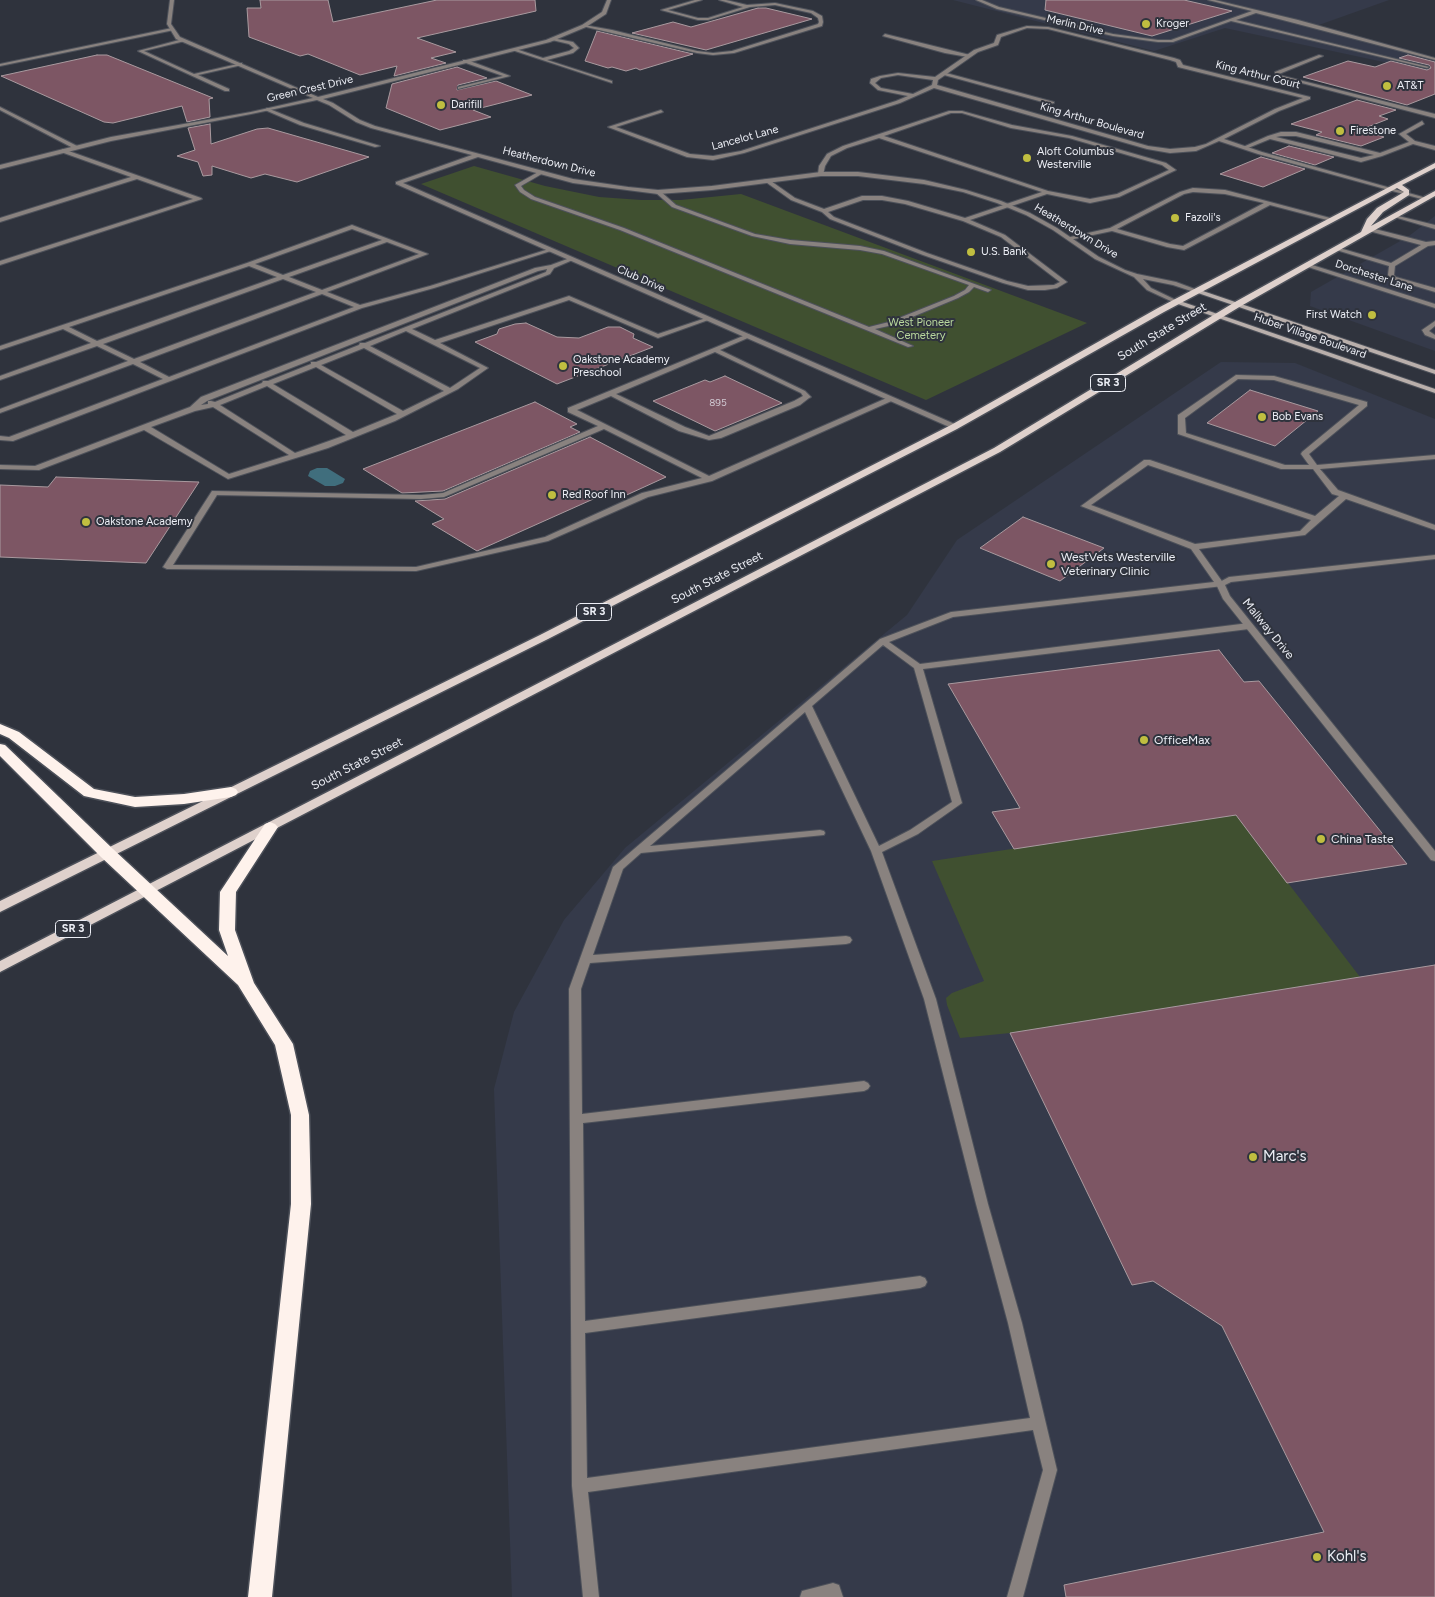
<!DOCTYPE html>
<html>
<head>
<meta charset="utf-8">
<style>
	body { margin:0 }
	canvas { display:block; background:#2f333d }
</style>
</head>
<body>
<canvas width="1435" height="1597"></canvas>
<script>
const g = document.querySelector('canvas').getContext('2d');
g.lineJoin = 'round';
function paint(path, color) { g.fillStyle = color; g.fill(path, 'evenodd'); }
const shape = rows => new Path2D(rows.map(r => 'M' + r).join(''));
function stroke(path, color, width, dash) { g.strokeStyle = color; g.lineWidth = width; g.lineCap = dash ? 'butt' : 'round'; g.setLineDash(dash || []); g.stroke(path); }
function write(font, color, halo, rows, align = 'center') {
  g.font = font + ' Figtree,sans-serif'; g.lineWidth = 4; g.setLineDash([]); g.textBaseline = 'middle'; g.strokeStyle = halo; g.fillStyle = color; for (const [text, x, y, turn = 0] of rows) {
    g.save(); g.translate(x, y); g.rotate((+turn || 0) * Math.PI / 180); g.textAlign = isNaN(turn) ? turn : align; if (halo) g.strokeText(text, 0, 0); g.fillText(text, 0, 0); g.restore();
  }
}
paint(shape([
	[953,0,1389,0,1316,26,1435,58,1435,73,1225,28,1154,51],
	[1435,216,1435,351,1310,306,1311,292,1409,236],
	[1221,362,1295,363,1435,419,1435,1597,512,1597,494,1089,514,1012,564,920,625,848,907,615,957,540]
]), '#353a4a');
paint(shape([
	[474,166,545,186,599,197,641,200,681,200,741,194,1087,323,926,400,421,184],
	[1236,815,1360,977,1010,1033,960,1038,947,1005,946,998,952,993,984,981,932,861]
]), '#405030');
paint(shape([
	[317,468,327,468,345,479,343,483,335,486,325,486,308,476,310,471]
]), '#406e7d');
const building = shape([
	[260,0,328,0,333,22,437,0,535,0,536,11,417,38,456,52,431,58,446,63,394,76,397,66,360,75,308,54,300,56,249,37,247,8,261,8,260,0],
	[1046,0,1184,0,1232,11,1152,36,1045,10,1046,0],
	[758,8,766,8,812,19,706,50,632,33,673,22,691,27,758,8],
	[597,31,693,54,640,70,636,68,626,71,612,67,608,68,585,61,597,31],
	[97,55,107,55,213,98,209,99,210,117,187,122,182,106,113,123,104,122,1,76,97,55],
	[1408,55,1435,62,1435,94,1407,105,1303,77,1348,61,1375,67,1391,61,1427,70,1431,68,1429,65,1399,58,1408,55],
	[457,67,487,78,458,85,457,90,496,81,532,95,473,110,491,117,440,130,386,108,392,84,457,67],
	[1357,100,1396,110,1379,116,1388,119,1360,130,1384,137,1361,146,1316,135,1322,132,1291,124,1357,100],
	[210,124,211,144,257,129,268,128,369,157,297,182,265,174,251,178,212,166,212,175,203,176,198,162,177,156,195,150,188,128,210,124],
	[1289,146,1334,157,1315,165,1272,153,1289,146],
	[1261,157,1305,169,1263,187,1220,174,1261,157],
	[526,323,557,337,579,338,608,327,620,327,634,334,633,338,653,347,557,384,475,342,497,334,499,329,515,324,526,323],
	[725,376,782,403,715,431,653,401,705,380,710,382,725,376],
	[1250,390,1318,411,1275,446,1207,423,1250,390],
	[535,402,577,424,570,427,580,432,443,491,402,493,363,469,535,402],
	[590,437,666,477,620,498,609,492,477,551,432,524,444,519,415,501,445,499,590,437],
	[56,477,199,482,146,563,0,557,0,485,48,487,56,477],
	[1023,517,1104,548,1060,581,980,548,1023,517],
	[1219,650,1244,682,1259,681,1407,864,1287,883,1236,815,1014,849,992,812,1020,808,948,684,1219,650],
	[1435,965,1435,1597,1066,1597,1064,1585,1324,1532,1222,1326,1153,1281,1132,1285,1010,1033,1435,965]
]);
paint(building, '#7d5664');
stroke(building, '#a99a9f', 1);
const lane = shape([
	[695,0,702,0,668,10,698,18,708,18,743,7,719,0,726,0,747,5,775,3,813,11,822,16,823,22,822,26,734,53,713,55,697,53,582,26,584,25,612,30,697,51,713,53,732,51,818,24,819,22,818,18,811,13,775,5,750,7,708,20,698,20,661,10,695,0],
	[976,0,982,0,999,7,1113,34,1158,40,1171,40,1252,11,1208,0,1215,0,1298,20,1435,58,1435,60,1256,13,1236,20,1429,67,1427,68,1231,21,1173,42,1158,42,1113,36,997,9,976,0],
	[172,28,174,30,0,66,0,64,172,28],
	[885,34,970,55,970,56,968,57,945,53,883,36,885,34],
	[552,38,573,42,579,48,573,53,547,60,612,81,612,83,512,50,516,49,543,58,569,51,574,48,569,44,552,40,552,38],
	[183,39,185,41,144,51,194,74,242,63,242,65,198,75,229,89,229,91,225,91,138,51,183,39],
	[1319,55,1323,56,1279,74,1279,75,1435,114,1435,118,1275,76,1275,72,1319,55],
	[463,60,467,60,510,76,458,89,458,87,503,76,463,62,463,60],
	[946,73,1054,102,1054,103,1050,104,944,75,946,73],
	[0,107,79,147,80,148,75,149,0,110,0,107],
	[267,108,304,123,380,146,375,147,300,125,265,110,267,108],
	[949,111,962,111,1012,125,1072,136,1166,163,1176,170,1119,197,1090,203,1047,194,970,220,1005,235,1067,282,1057,288,1045,290,1028,290,1003,283,923,255,830,219,822,212,791,200,763,180,768,179,795,198,824,209,862,196,882,196,908,201,965,218,1042,192,879,138,847,148,831,156,825,166,823,175,818,174,819,166,827,154,843,146,949,111],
	[951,113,962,113,1011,128,1069,138,1162,165,1169,170,1117,194,1090,199,1048,191,884,136,951,113],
	[863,200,882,200,905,204,963,221,1001,237,1060,282,1054,285,1028,286,1007,281,927,253,834,217,828,212,863,200],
	[1422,121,1424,124,1406,134,1415,141,1435,146,1435,150,1413,144,1382,156,1361,162,1270,139,1248,148,1243,147,1268,136,1281,132,1296,132,1380,153,1409,142,1399,134,1422,121],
	[1281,136,1296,136,1374,155,1361,158,1276,137,1281,136],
	[63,149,201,198,202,199,0,265,0,261,193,199,137,179,0,222,0,218,131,177,61,152,60,151,63,149],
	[540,171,545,172,521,186,524,190,535,197,624,228,869,327,889,322,954,296,965,290,969,285,882,254,860,250,790,244,752,236,672,207,655,192,660,191,676,205,755,234,790,240,860,246,884,251,991,290,988,292,974,287,969,292,958,298,893,325,875,329,913,346,908,347,620,230,531,199,520,192,515,185,540,171],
	[1193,188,1225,190,1334,219,1331,221,1270,205,1184,250,1167,247,1112,231,1069,240,1066,238,1110,228,1180,192,1193,188],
	[1193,192,1225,194,1264,203,1183,246,1170,244,1117,229,1184,194,1193,192],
	[1394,215,1435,225,1435,229,1394,217,1394,215],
	[352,225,428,254,327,292,360,305,430,286,549,249,554,250,434,288,362,308,13,441,0,440,0,436,9,437,163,379,133,364,0,413,0,409,128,361,97,346,0,380,0,376,91,343,63,329,0,350,0,346,247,263,352,225],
	[352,229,382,240,283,275,255,264,352,229],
	[387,242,419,254,322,290,289,277,387,242],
	[249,266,277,277,97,341,69,327,249,266],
	[283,279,316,292,134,359,103,344,283,279],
	[322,294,354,307,169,377,140,362,322,294],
	[1371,228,1426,242,1435,241,1435,245,1428,246,1395,266,1394,275,1396,277,1435,288,1435,292,1392,279,1388,275,1389,266,1333,249,1336,247,1391,263,1421,245,1369,231,1369,229,1371,228],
	[570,258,575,259,554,268,550,274,412,329,435,340,569,296,658,334,706,318,711,319,658,338,569,300,440,343,488,368,458,389,395,421,328,448,228,479,144,430,39,470,0,469,0,465,35,466,190,407,201,397,535,268,551,265,570,258],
	[547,269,546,272,365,343,360,343,359,345,316,362,311,362,311,364,268,381,263,381,262,383,215,402,211,401,208,401,208,404,201,405,207,401,538,271,547,269],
	[406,331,480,368,450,388,370,346,406,331],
	[364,348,444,391,403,411,321,365,364,348],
	[316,367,397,414,353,432,273,384,316,367],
	[267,386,346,435,295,453,220,405,267,386],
	[213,407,289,455,229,474,151,427,195,411,213,407],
	[1435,321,1435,326,1429,331,1435,335,1435,339,1425,335,1422,330,1435,321],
	[748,334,750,335,750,337,720,350,805,391,811,397,809,398,800,405,721,438,709,440,679,431,611,396,577,410,709,476,889,397,896,399,712,481,648,497,548,541,416,571,167,569,163,567,212,491,421,495,443,493,598,426,568,412,568,408,748,334],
	[715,352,801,393,803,396,794,401,709,436,685,427,616,394,715,352],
	[604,429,702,478,642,493,545,537,416,567,173,565,217,495,421,499,444,497,604,429],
	[1236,375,1274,376,1367,402,1367,406,1309,454,1317,465,1435,455,1435,459,1320,469,1338,490,1435,525,1435,530,1346,499,1305,535,1199,549,1224,584,1223,586,953,617,889,642,920,664,1249,623,1253,626,1249,629,923,669,962,803,918,834,882,852,936,999,988,1204,1022,1323,1057,1470,1023,1597,1007,1597,1043,1470,1033,1430,588,1492,599,1597,583,1597,572,1486,569,989,613,867,880,639,951,612,1214,582,1191,549,1081,506,1144,460,1150,460,1315,516,1339,496,1332,494,1313,469,1281,469,1178,434,1178,415,1236,375],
	[1238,379,1274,380,1359,405,1302,452,1301,454,1309,465,1285,465,1186,433,1185,418,1238,379],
	[1148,465,1311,520,1300,531,1195,544,1091,505,1148,465],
	[883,645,914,668,952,802,910,830,879,846,812,706,883,645],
	[805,712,871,851,924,999,976,1204,1008,1323,1030,1418,587,1478,585,1333,920,1288,925,1286,927,1282,925,1278,920,1276,585,1321,583,1123,864,1091,868,1089,870,1086,868,1083,864,1081,582,1114,581,989,590,963,846,944,850,943,852,940,850,937,846,936,593,955,623,869,641,853,824,835,825,833,824,831,820,830,650,846,805,712],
	[833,1583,839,1585,843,1597,800,1597,802,1591,833,1583]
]);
const street = shape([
	[170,0,174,0,171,24,180,37,318,97,546,40,582,25,602,12,607,0,611,0,606,14,586,27,550,42,323,99,333,103,360,120,375,126,573,179,628,187,658,190,712,186,821,172,858,172,924,180,966,190,1001,201,1030,213,1057,228,1099,257,1125,270,1137,274,1176,282,1200,291,1197,293,1173,285,1143,279,1151,288,1180,302,1175,303,1147,290,1134,277,1095,259,1053,230,1026,215,997,203,963,192,924,184,858,176,821,176,712,190,658,194,573,183,478,157,403,183,957,425,957,429,954,429,396,184,396,182,472,155,371,128,356,122,329,105,317,100,251,114,111,141,0,169,0,165,111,137,251,112,313,98,176,39,167,24,170,0],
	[1027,26,1048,27,1174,58,1180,60,1183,65,1310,97,1310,99,1279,111,1224,139,1262,152,1430,199,1425,200,1258,154,1219,141,1196,151,1170,153,1147,149,934,88,900,103,744,153,713,160,687,157,608,127,661,110,663,112,616,127,690,154,713,156,741,151,896,101,908,96,878,90,870,83,871,79,880,76,898,73,935,77,974,50,994,43,997,35,1027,26],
	[1027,28,1048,29,1170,60,1176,62,1178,67,1303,98,1275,109,1206,144,1195,147,1170,149,1148,146,937,85,938,80,978,52,998,45,1001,37,1027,28],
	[898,75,933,80,932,85,913,94,881,88,875,83,881,78,898,75],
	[1305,264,1309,264,1435,304,1435,308,1305,266,1305,264],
	[1435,555,1435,559,1231,582,1225,585,1230,596,1435,851,1435,861,1431,860,1223,599,1216,584,1229,577,1435,555]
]);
const secondary = shape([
	[1197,289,1435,370,1435,374,1195,292,1195,290,1197,289],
	[1177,300,1435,389,1435,393,1175,303,1174,302,1177,300]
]);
const primary = shape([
	[1435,163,1435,168,1402,185,1409,190,1409,195,1383,212,1371,226,1433,192,1435,191,1435,196,1241,306,1000,452,0,972,0,961,994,448,1235,302,1361,232,1367,219,1377,208,1404,192,1397,188,1164,312,957,429,548,639,0,912,0,901,540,635,951,425,1158,308,1435,163]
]);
const highway = shape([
	[0,724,19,732,94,789,135,797,184,794,231,787,236,789,238,792,236,795,231,797,184,804,135,807,84,796,9,738,0,734,0,724],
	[0,744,5,745,113,849,228,956,219,930,220,892,265,824,270,822,275,824,278,827,236,892,235,930,254,983,293,1044,309,1115,311,1204,272,1597,248,1597,291,1204,291,1115,275,1045,238,985,101,857,0,756,0,744]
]);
stroke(lane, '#4d515a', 2);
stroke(street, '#4d515a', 2);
stroke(secondary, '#4d515a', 2);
stroke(primary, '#4d515a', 3);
stroke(highway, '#4d515a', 3);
paint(lane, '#89827f');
paint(street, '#89827f');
paint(secondary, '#b9afab');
paint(primary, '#dfd1cc');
paint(highway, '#fef2ec');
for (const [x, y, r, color] of [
	[1146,24,5,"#c0be40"],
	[1387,86,5,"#c0be40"],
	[441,105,5,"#c0be40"],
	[1340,131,5,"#c0be40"],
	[1027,158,5,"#c0be40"],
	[1175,218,5,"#c0be40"],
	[971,252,5,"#c0be40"],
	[1372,315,5,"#c0be40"],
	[563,366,5,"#c0be40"],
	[1262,417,5,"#c0be40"],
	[552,495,5,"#c0be40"],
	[86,522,5,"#c0be40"],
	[1051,564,5,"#c0be40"],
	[1144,740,5,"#c0be40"],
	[1321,839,5,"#c0be40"],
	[1253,1157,5,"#c0be40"],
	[1317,1557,5,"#c0be40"]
]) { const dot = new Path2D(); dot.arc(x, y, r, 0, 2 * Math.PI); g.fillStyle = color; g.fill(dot); stroke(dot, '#2f333d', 2); }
write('10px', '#d0c8d1', null, [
	["895",718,403]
]);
write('11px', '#eceef5', '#2f333d', [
	["Kroger",1156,24],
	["AT&T",1397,86],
	["Darifill",451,105],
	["Firestone",1350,131],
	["Aloft Columbus",1037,152],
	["Westerville",1037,165],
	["Fazoli's",1185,218],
	["U.S. Bank",981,252],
	["First Watch",1362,315,"right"],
	["Oakstone Academy",573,360],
	["Preschool",573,373],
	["Bob Evans",1272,417],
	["Red Roof Inn",562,495],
	["Oakstone Academy",96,522]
], 'left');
write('11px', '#eceef5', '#2f333d', [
	["Merlin Drive",1075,25,13],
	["King Arthur Court",1258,75,14],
	["Green Crest Drive",310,89,-13],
	["King Arthur Boulevard",1092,121,16],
	["Lancelot Lane",745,138,-15],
	["Heatherdown Drive",549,162,14],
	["Heatherdown Drive",1076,231,31],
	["Dorchester Lane",1374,276,18],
	["Club Drive",641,279,24],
	["Huber Village Boulevard",1310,336,19]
]);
write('11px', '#b9d89d', '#2f333d', [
	["West Pioneer",921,323],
	["Cemetery",921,336]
]);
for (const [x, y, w] of [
	[1108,383,35],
	[594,612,35],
	[73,929,35]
]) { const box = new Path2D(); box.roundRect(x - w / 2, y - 8.5, w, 17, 4); g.fillStyle = '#2f333d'; g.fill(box); stroke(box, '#eceef5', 1); }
write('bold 11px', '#eceef5', null, [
	["SR 3",1108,383],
	["SR 3",594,612],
	["SR 3",73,929]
]);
write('12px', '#eceef5', '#2f333d', [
	["South State Street",1162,332,-31],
	["South State Street",717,578,-27],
	["Mallway Drive",1268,629,51],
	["South State Street",357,764,-27]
]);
write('12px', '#eceef5', '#2f333d', [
	["WestVets Westerville",1061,557],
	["Veterinary Clinic",1061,571],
	["OfficeMax",1154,740],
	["China Taste",1331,839]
], 'left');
write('15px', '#eceef5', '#2f333d', [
	["Marc's",1263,1157],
	["Kohl's",1327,1557]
], 'left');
</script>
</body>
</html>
